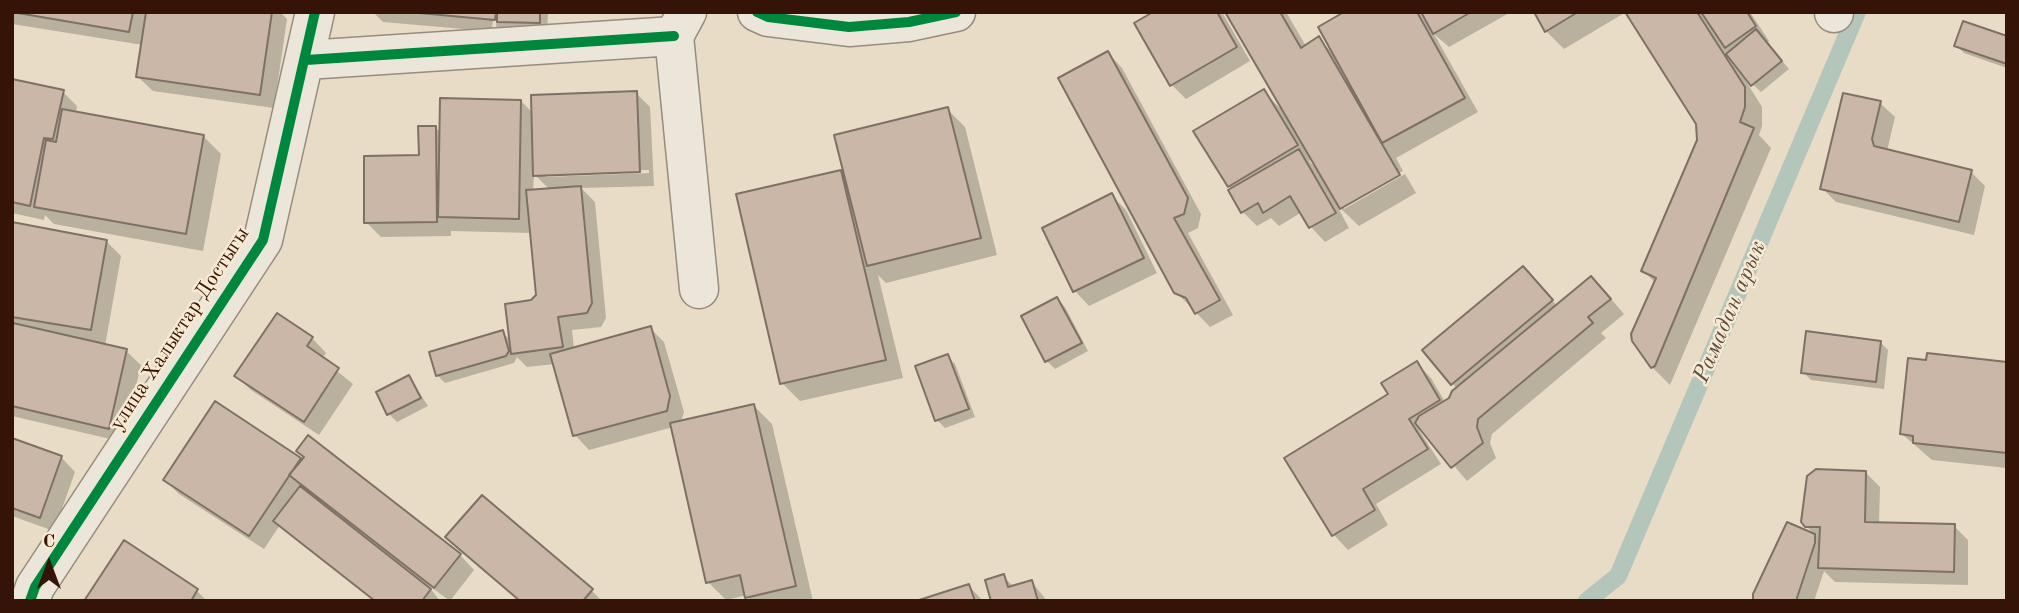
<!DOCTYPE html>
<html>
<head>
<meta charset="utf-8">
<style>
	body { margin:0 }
	#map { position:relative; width:2019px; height:613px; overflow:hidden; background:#e8dcc6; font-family:"Old Standard TT",serif }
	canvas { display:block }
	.frame { position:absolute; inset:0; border:14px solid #351307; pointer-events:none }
	.north { position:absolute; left:14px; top:529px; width:70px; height:70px; -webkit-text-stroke:5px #f8ead2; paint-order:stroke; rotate:0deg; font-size:19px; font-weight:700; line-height:28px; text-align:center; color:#351307 }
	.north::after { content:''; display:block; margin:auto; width:24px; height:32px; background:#351307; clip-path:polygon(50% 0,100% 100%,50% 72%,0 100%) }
</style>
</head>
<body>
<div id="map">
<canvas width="2019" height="613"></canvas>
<div class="frame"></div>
<div class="north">С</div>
</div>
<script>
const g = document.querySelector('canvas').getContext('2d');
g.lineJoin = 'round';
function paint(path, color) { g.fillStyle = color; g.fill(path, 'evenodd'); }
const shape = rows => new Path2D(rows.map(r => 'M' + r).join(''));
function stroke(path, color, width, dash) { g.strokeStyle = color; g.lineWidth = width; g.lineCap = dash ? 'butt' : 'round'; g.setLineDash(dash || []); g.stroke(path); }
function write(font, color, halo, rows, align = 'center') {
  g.font = font + ' "Old Standard TT",serif'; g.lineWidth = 5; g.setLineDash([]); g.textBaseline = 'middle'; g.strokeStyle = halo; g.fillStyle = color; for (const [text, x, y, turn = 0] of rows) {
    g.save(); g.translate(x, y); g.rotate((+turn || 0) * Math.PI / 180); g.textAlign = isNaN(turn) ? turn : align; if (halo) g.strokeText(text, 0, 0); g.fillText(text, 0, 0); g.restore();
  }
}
paint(shape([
	[12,12,280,12,287,19,274,108,153,91,138,77,143,45,12,24],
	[373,12,494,12,492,28,496,29,497,12,548,12,547,31,509,33,383,22],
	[1157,12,1222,12,1250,61,1186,99,1172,85],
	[1227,12,1286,12,1306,46,1319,39,1332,52,1348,12,1511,12,1449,47,1434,34,1478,112,1396,158,1403,171,1344,205,1344,209,1405,174,1416,193,1359,226,1336,204,1349,228,1325,242,1311,227,1302,212,1279,226,1271,218,1257,226,1243,212,1229,186,1264,92,1284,112],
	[1313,159,1318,170,1309,161],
	[1536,12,1626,12,1564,49,1546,31],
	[1627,12,1750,12,1769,41,1767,43,1789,69,1761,92,1741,73,1762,107,1762,126,1759,135,1771,148,1670,385,1652,367,1634,340,1656,283,1643,271,1699,141,1697,123],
	[2007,37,2007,68,1964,53,1956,45],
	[1108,53,1122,68,1201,214,1198,228,1188,233,1233,315,1210,327,1176,292],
	[12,81,63,92,77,106,76,113,203,136,221,154,203,251,54,224,45,215,44,220,12,213],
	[636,93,650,107,654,186,581,188,595,202,606,318,601,327,572,330,574,349,650,328,664,342,684,412,681,422,754,406,772,424,813,601,751,601,747,595,726,600,708,582,673,427,589,450,575,435,555,364,527,367,517,357,514,363,445,383,437,375,502,332,511,341,531,302,538,296,532,233,451,231,451,236,381,237,366,222,421,157,435,127,441,133,521,101,533,113],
	[649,170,649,173,546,177,546,173],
	[534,174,550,190,533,192],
	[1880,103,1895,117,1887,151,1971,172,1985,186,1974,235,1836,202,1822,188],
	[947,109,965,127,997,255,886,283,878,275,903,378,800,401,782,383,840,172,847,178],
	[1111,195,1126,210,1157,273,1089,306,1075,291,1044,228],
	[12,224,106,241,121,256,105,346,126,351,141,365,123,442,12,416],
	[1537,282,1557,306,1605,292,1624,314,1601,333,1606,338,1492,434,1490,443,1496,458,1467,481,1422,428,1419,430,1441,464,1376,504,1388,525,1348,550,1334,535,1286,459,1390,395,1416,363,1431,378,1445,402,1457,389,1425,350],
	[1057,299,1065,307,1088,351,1055,369,1047,361],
	[312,338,326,353,322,359,353,384,319,435,251,390,236,376],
	[1880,342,1888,350,1884,389,1811,380,1803,372],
	[947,356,955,364,975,417,945,428,937,420],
	[2007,364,2007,468,1932,460,1902,434],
	[409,377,428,406,397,422,389,414],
	[12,440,61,457,75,472,54,531,12,516],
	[305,458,460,555,474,570,450,601,427,584,440,601,374,601,280,525,264,549,179,494,165,480,300,459,302,461],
	[1865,472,1880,487,1879,524,1954,526,1968,540,1968,585,1835,582,1824,571,1814,601,1755,601,1788,524,1815,535,1806,526],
	[483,497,592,591,602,601,520,601],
	[124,542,197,591,207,601,86,601],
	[1003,576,1014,587,1032,582,1047,601,993,601],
	[969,586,983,601,921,601]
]), '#0003');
stroke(shape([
	[1587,601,1618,576,1857,12]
]), '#b4c5bb', 18);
const building = shape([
	[12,12,133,12,129,32,12,12],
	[146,12,272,12,260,95,136,77,146,12],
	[408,12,496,12,495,20,408,12],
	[497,12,540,12,540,23,497,22,497,12],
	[1153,12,1217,12,1237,47,1170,86,1134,23,1153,12],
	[1225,12,1280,12,1301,48,1319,36,1400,175,1340,209,1225,12],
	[1344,12,1417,12,1465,98,1382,143,1318,27,1344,12],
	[1421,12,1471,12,1433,34,1421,12],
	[1534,12,1578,12,1545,32,1534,12],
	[1625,12,1697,12,1745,87,1745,107,1740,122,1754,128,1655,366,1651,368,1632,341,1631,334,1656,278,1641,271,1697,140,1696,124,1625,12],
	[1701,12,1747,12,1756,26,1725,48,1701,12],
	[1963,21,2007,36,2007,64,1954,46,1963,21],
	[1756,29,1782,61,1751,86,1726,54,1756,29],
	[1108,51,1188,198,1184,214,1174,218,1220,300,1195,314,1186,298,1174,293,1058,78,1108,51],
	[12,79,64,90,53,139,44,138,30,206,12,202,12,79],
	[1264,89,1298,145,1228,187,1193,131,1264,89],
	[637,91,640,172,533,176,531,95,637,91],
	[1843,93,1881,101,1872,139,1874,146,1972,170,1959,222,1820,189,1843,93],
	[440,98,521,100,519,219,438,217,440,98],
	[948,107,981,238,867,266,834,135,948,107],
	[62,109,204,135,186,234,34,207,46,140,56,142,62,109],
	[418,126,436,126,437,222,364,223,364,156,419,155,418,126],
	[1299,149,1336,213,1309,228,1290,196,1263,213,1258,203,1241,213,1228,190,1299,149],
	[841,170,886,360,780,384,736,194,841,170],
	[581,186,592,303,587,313,558,317,563,347,511,354,505,304,531,300,536,295,526,190,581,186],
	[1112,193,1144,258,1073,292,1042,228,1112,193],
	[12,222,107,240,91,330,12,317,12,222],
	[1523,266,1553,300,1451,385,1422,350,1523,266],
	[1591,276,1611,299,1588,317,1593,323,1478,419,1477,427,1483,443,1451,468,1415,423,1419,416,1449,398,1452,391,1591,276],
	[1057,297,1082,343,1045,362,1021,316,1057,297],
	[277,313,313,337,307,346,339,368,304,422,234,376,277,313],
	[13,323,127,349,109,429,12,406,13,323],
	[651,326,670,396,667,411,573,436,550,354,651,326],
	[503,330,509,351,506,356,436,376,429,352,503,330],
	[1806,331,1881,341,1876,382,1801,373,1806,331],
	[1927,353,2007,362,2007,453,1913,443,1913,436,1900,434,1908,358,1926,360,1927,353],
	[948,354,969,409,935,421,915,366,948,354],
	[1417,361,1440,400,1409,419,1428,449,1363,489,1375,510,1332,536,1284,458,1388,394,1381,383,1417,361],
	[409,375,421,398,387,415,376,392,409,375],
	[215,401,301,458,249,536,163,480,215,401],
	[754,404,796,586,745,598,740,575,706,583,670,423,754,404],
	[308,435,461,554,434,588,289,475,304,457,296,451,308,435],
	[12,438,62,456,40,518,12,508,12,438],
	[1816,469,1866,471,1865,522,1955,524,1954,572,1818,568,1820,527,1805,527,1801,522,1807,476,1816,469],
	[300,486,431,589,422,601,375,601,273,521,300,486],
	[482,495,593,589,583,601,520,601,445,537,482,495],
	[1787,522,1815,534,1815,543,1796,601,1753,601,1753,594,1787,522],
	[124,540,198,589,191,601,84,601,124,540],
	[1004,574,1008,587,1032,580,1038,601,991,601,985,580,1004,574],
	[969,584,975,601,916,601,969,584]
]);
paint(building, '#cab7a8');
stroke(building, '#7d7165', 2);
const minor = shape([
	[687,12,674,36,699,289],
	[757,12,768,17,849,27,909,22,956,12],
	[1834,13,1834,12],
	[306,60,674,36],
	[30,601,35,587,263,240,315,12]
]);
stroke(minor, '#978c7e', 41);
stroke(minor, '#ebe5da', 38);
stroke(shape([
	[757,12,768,17,849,27,909,22,956,12],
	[306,60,674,36],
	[30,601,35,587,263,240,315,12]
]), '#00873e', 10);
write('21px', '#351307', '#f8ead2', [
	["улица Халыктар Достыгы",180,329,-57]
]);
write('italic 23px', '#594e44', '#f8ead2', [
	["Рамадан арык",1730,312,-67]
]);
</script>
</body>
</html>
